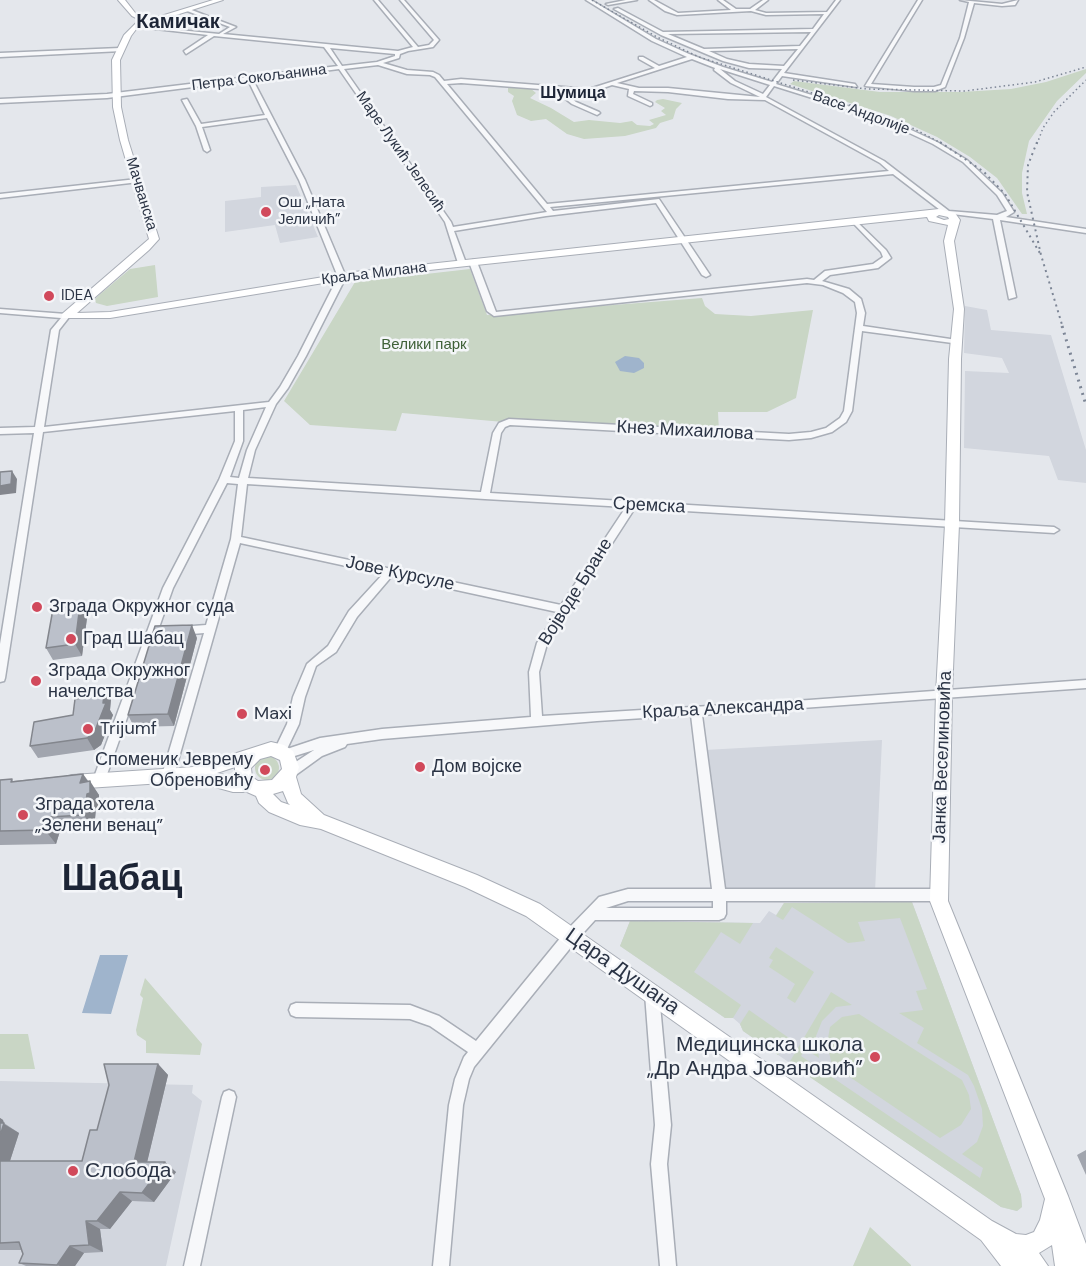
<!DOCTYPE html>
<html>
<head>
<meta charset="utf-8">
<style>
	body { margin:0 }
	canvas { display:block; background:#e4e7ec }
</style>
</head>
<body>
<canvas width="1086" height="1266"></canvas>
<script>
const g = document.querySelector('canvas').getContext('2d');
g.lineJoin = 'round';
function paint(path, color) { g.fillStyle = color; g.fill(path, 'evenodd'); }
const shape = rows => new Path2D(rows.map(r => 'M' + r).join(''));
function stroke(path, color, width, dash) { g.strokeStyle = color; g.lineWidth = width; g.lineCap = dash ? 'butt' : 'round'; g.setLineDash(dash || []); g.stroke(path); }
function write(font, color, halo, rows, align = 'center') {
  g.font = font + ' "DM Sans",sans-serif'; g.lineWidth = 5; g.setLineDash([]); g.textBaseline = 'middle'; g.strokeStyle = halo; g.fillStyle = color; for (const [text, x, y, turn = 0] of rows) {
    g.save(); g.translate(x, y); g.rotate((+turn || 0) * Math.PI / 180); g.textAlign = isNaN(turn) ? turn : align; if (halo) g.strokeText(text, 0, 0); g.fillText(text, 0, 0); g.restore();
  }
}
paint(shape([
	[296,185,318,237,280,243,275,225,225,232,225,201,261,197,261,187],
	[965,306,987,310,991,330,1051,335,1086,450,1086,483,1058,480,1049,456,964,448,965,371,1009,373,1002,358,964,353],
	[882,740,875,892,722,898,705,750],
	[912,902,1021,1195,1022,1207,1017,1211,1001,1207,743,1031,740,1024,733,1018,725,1018,620,946,630,921,760,923,769,911,776,915,784,903],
	[0,1081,193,1085,192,1093,202,1101,166,1266,0,1266]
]), '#d2d6de');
paint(shape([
	[1086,69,1086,73,1057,101,1029,141,1022,173,1022,193,1027,214,1022,214,997,178,970,157,937,137,891,116,790,84,794,81,880,92,961,92,1011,89,1046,82],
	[508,88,530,88,536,93,530,98,551,108,574,122,589,120,620,123,632,121,637,125,650,126,654,124,649,120,666,115,661,111,665,108,655,102,657,100,663,99,682,103,676,109,673,119,660,123,656,128,625,136,584,139,567,134,546,119,531,121,517,115,512,101,514,96,508,92],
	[155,265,158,297,107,306,96,303,95,299,98,296,130,269],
	[470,269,487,315,702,298,705,306,715,314,751,316,813,310,796,398,767,412,718,412,719,432,526,424,402,413,396,431,310,425,284,401,355,282],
	'255 768a12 12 0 1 1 24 0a12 12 0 1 1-24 0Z',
	[912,902,1021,1195,1022,1207,1017,1211,1001,1207,789,1063,831,992,852,1005,836,1007,822,1021,816,1036,819,1058,805,1049,801,1056,980,1178,983,1168,962,1154,977,1142,983,1126,982,1109,974,1086,968,1075,917,1043,924,1028,899,1013,923,1010,916,991,927,989,900,918,858,922,865,941,848,943,792,907,783,920,776,916,784,903],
	[630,921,753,923,740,944,721,932,694,972,741,1005,733,1018,725,1018,620,946],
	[776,947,814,972,795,1003,787,998,795,984,769,967,773,960,769,958],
	[145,978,202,1044,200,1055,146,1053,146,1041,137,1035,136,1030,143,998,140,995],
	[749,1010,789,1038,778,1055,743,1031,740,1024],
	[859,1014,962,1080,969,1095,971,1109,961,1125,940,1138,832,1065,827,1044,830,1027,842,1017],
	[0,1034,28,1034,35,1069,0,1069],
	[870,1227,911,1265,911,1266,853,1266]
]), '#c9d6c5');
paint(shape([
	[625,356,639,358,644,363,644,368,634,373,620,371,615,362],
	[100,955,128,955,111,1014,82,1013]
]), '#9fb4cc');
const street = shape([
	[374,0,378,0,418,47,429,45,434,40,400,0,404,0,439,40,433,47,408,51,400,54,399,58,383,63,407,70,433,72,439,75,444,81,461,79,589,89,655,68,639,59,639,57,643,57,659,66,687,57,652,41,586,0,591,0,656,39,689,54,723,67,772,82,782,69,749,68,723,61,661,35,614,9,618,8,663,32,813,29,824,14,766,15,751,11,677,15,665,11,649,0,654,0,678,13,731,10,718,0,723,0,736,9,750,9,763,0,768,0,755,10,766,13,827,12,836,0,840,0,784,73,855,84,857,87,782,76,776,84,883,117,937,142,967,160,1002,193,1014,212,1006,217,1086,229,1086,233,1000,220,1016,297,1009,299,993,219,944,213,893,174,550,207,553,211,659,199,710,275,706,277,702,275,656,203,546,216,454,231,466,263,462,265,458,263,445,222,339,69,253,80,305,180,346,277,306,356,288,388,276,404,255,450,248,478,481,492,493,433,499,423,509,419,789,434,811,432,826,428,840,418,844,411,857,313,855,302,843,293,823,285,807,283,494,316,487,311,469,262,473,260,477,262,496,312,807,279,814,280,825,271,873,264,883,257,881,252,853,223,852,222,855,220,886,250,891,258,878,268,830,275,822,281,849,289,861,299,865,313,863,326,957,340,960,340,960,344,862,331,852,411,846,422,832,432,811,438,789,440,510,425,505,427,501,433,490,493,1054,527,1059,530,1054,533,635,508,547,644,539,672,542,716,809,700,1086,680,1086,688,702,715,725,889,939,889,944,891,945,895,944,899,939,901,726,901,726,914,724,918,719,920,595,920,576,941,474,1067,469,1079,463,1105,449,1266,433,1266,449,1105,455,1079,464,1057,468,1052,430,1026,410,1019,296,1017,291,1015,289,1010,291,1005,296,1003,410,1005,439,1016,476,1041,566,931,599,897,628,889,712,889,691,715,597,721,382,739,347,744,345,747,322,756,293,777,289,778,285,777,283,773,285,769,314,750,285,759,276,754,274,751,287,724,293,697,307,664,328,646,349,611,383,574,240,543,174,775,172,779,168,780,164,779,162,775,204,633,180,635,175,631,180,627,206,625,231,539,238,484,227,483,173,588,105,780,103,784,99,785,95,784,93,780,163,588,219,480,235,441,235,411,43,432,5,678,4,681,0,682,0,644,34,433,0,434,0,428,35,427,51,330,61,318,0,313,0,309,66,314,70,316,59,330,44,427,269,402,280,387,298,356,338,277,299,180,267,118,202,127,210,150,207,152,204,150,196,126,182,100,187,99,201,124,265,115,248,80,107,98,0,103,0,99,107,94,338,66,324,47,214,36,186,54,184,51,208,35,147,28,149,27,219,34,230,27,187,11,189,9,236,27,223,34,398,51,413,47,374,0],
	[811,32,800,46,704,49,668,34,811,32],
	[330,48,395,54,395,56,377,62,342,66,330,48],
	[798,49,784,66,749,64,727,59,709,51,798,49],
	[692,59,715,68,714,70,731,83,760,97,668,88,639,88,617,83,692,59],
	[378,65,407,74,430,75,435,77,547,212,453,227,451,222,344,69,378,65],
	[720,69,770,85,763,94,735,81,720,69],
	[461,83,554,90,572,104,597,115,600,113,599,112,576,102,561,90,589,93,612,85,629,89,628,96,650,106,652,105,652,103,633,94,634,91,668,92,728,99,765,100,880,163,889,171,547,204,447,84,461,83],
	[774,86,879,119,933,144,963,162,997,195,1007,211,997,215,949,211,884,161,766,97,774,86],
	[266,407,247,450,239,478,230,477,243,441,243,410,266,407],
	[247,484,485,499,626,507,561,605,241,537,247,484],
	[392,576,557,612,537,643,529,672,531,717,382,729,320,738,287,749,299,724,305,697,316,666,336,652,357,617,392,576],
	[628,901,713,901,713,908,606,908,628,901],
	[626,0,637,0,608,5,606,4,626,0],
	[918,0,922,0,871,84,914,87,934,87,941,85,960,38,969,2,960,0,1002,4,1018,0,1015,5,1002,6,974,3,964,38,945,87,935,91,914,91,865,86,918,0],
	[120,48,122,51,0,57,0,53,120,48],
	[137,179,140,181,139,182,0,198,0,194,137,179],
	[652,987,657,989,659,994,671,1125,667,1164,676,1266,660,1266,651,1164,655,1125,645,994,647,989,652,987],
	[229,1090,234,1092,236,1097,200,1266,184,1266,222,1097,224,1092,229,1090]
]);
const secondary = shape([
	[118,0,125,0,136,14,148,20,213,0,223,0,148,24,132,16,118,0],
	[137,22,140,24,131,36,120,60,121,107,128,140,159,239,149,250,77,313,110,312,354,272,939,209,955,213,960,220,954,241,964,309,961,359,959,524,952,694,948,901,1068,1196,1086,1244,1086,1266,1055,1266,1052,1245,1039,1253,1048,1266,1001,1266,981,1240,526,916,465,887,321,829,300,825,269,812,259,803,256,796,247,792,233,792,193,781,72,789,66,787,64,782,66,777,72,775,193,767,271,742,284,745,293,751,299,767,296,777,301,794,324,815,477,875,540,904,992,1221,1016,1234,1026,1235,1034,1232,1040,1220,1045,1199,930,901,936,694,945,524,949,359,954,309,944,241,948,225,929,221,927,217,354,278,110,318,62,318,62,314,149,239,120,140,113,107,112,60,124,35,137,22],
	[939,215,948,217,949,219,944,220,936,217,939,215],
	[271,756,280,760,282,769,272,780,258,781,252,777,251,768,260,759,271,756],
	[235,767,235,778,217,773,235,767],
	[283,791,288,803,290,805,281,802,273,794,283,791]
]);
stroke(street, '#a9aeb7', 3);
stroke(secondary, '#a9aeb7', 2);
paint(street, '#f7f8fa');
paint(secondary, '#fff');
stroke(shape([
	[592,0,657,37,699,57,897,120,943,144],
	[793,80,867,89,965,91,1035,82,1086,67],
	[1037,144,1043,128,1054,112,1086,80]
]), '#7d8696', 1.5, [1.5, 3]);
stroke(shape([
	[940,142,984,172,1005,194,1041,255],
	[1037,142,1028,165,1027,192,1041,255,1063,328]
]), '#7d8696', 2, [2, 4]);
stroke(shape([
	[1062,326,1086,405]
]), '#7d8696', 3, [2, 5]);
paint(shape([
	[87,618,82,656,53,660,46,648],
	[197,638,174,726,134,727,128,715],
	[105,687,111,699,110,710,113,715,101,745,94,750,38,758,30,746,73,715,82,698],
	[83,774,99,795,99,808,96,808,94,830,60,831,56,844,0,845,0,780,12,779,13,781],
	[158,1064,168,1075,147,1162,176,1172,154,1202,132,1201,110,1229,100,1229,103,1252,84,1253,75,1266,26,1266,19,1263,23,1254,21,1250,0,1250,0,1118,3,1120,4,1123,19,1133,10,1161,82,1161,97,1130],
	[1086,1150,1086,1175,1077,1155]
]), '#a1a5ae');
paint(shape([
	[12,471,17,479,16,493,0,495,0,486],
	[80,605,87,618,82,656,75,644],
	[192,625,197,638,174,726,168,714],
	[105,687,111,699,110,710,113,715,101,745,94,750,87,738],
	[83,774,90,785,90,781,99,795,99,808,96,808,94,830,84,815,80,783],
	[49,817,60,831,56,844,45,830],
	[158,1064,168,1075,145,1171,134,1162],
	[0,1118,3,1120,4,1124,19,1133,7,1170,0,1166],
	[165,1162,176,1172,154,1202,142,1193],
	[120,1192,132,1201,110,1229,97,1221],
	[86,1221,100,1229,103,1252,89,1245],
	[70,1246,84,1253,75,1266,60,1266,57,1265]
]), '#83868d');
const building = shape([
	[12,471,11,484,0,486,0,472,12,471],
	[80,605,75,644,46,648,53,609,80,605],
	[192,625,168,714,128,715,155,626,192,625],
	[105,687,103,703,106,703,94,733,87,738,30,746,34,722,73,715,75,699,82,698,83,691,105,687],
	[83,774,80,783,90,781,90,793,87,794,84,815,49,817,45,830,0,831,0,780,12,779,11,782,83,774],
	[104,1064,158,1064,134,1162,165,1162,142,1193,120,1192,97,1221,86,1221,89,1245,70,1246,57,1265,19,1263,23,1254,19,1242,0,1243,0,1161,82,1161,90,1130,97,1130,109,1085,104,1064],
	[0,1123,4,1123,0,1136,0,1123]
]);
paint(building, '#bbc0ca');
stroke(building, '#83868d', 1.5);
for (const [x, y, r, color] of [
	[266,212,6,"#d1495b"],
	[49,296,6,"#d1495b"],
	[37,607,6,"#d1495b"],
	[71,639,6,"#d1495b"],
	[36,681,6,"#d1495b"],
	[242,714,6,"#d1495b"],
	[88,729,6,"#d1495b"],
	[420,767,6,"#d1495b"],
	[265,770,6,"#d1495b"],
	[23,815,6,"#d1495b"],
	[875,1057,6,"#d1495b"],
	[73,1171,6,"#d1495b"]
]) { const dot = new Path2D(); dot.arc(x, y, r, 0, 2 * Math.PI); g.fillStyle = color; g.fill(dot); stroke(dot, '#f4f6f9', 2); }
write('15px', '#2b3445', '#f4f6f9', [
	["Петра Сокољанина",259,78,-7],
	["Васе Андолије",861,113,20],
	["Маре Лукић Јелесић",400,152,55],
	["Мачванска",141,194,73],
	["Краља Милана",374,274,-7]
]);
write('15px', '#2b3445', '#f4f6f9', [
	["Ош „Ната",278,203],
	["Јеличић”",278,220],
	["IDEA",61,296]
], 'left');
write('15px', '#3f6138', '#f4f6f9', [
	["Велики парк",424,345]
]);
write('bold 16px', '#1d2536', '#f4f6f9', [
	["Шумица",573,94]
]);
write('18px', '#2b3445', '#f4f6f9', [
	["Кнез Михаилова",685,431,3],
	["Сремска",649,506,3],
	["Јове Курсуле",400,574,12],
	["Војводе Бране",576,592,-58],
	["Краља Александра",723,709,-3],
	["Јанка Веселиновића",943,757,-88]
]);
write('18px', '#2b3445', '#f4f6f9', [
	["Зграда Окружног суда",49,607],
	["Град Шабац",83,639],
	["Зграда Окружног",48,671],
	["начелства",48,692],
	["Maxi",254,714],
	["Trijumf",100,729],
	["Споменик Јеврему",253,760,"right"],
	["Обреновићу",253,781,"right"],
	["Дом војске",432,767],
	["Зграда хотела",35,805],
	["„Зелени венац”",35,826]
], 'left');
write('bold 20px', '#1d2536', '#f4f6f9', [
	["Камичак",178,23]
]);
write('21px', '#2b3445', '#f4f6f9', [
	["Цара Душана",622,972,35]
]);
write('21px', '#2b3445', '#f4f6f9', [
	["Медицинска школа",863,1045],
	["„Др Андра Јовановић”",863,1069],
	["Слобода",85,1171,"left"]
], 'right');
write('bold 36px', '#1d2536', '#f4f6f9', [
	["Шабац",122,881]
]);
</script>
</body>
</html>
